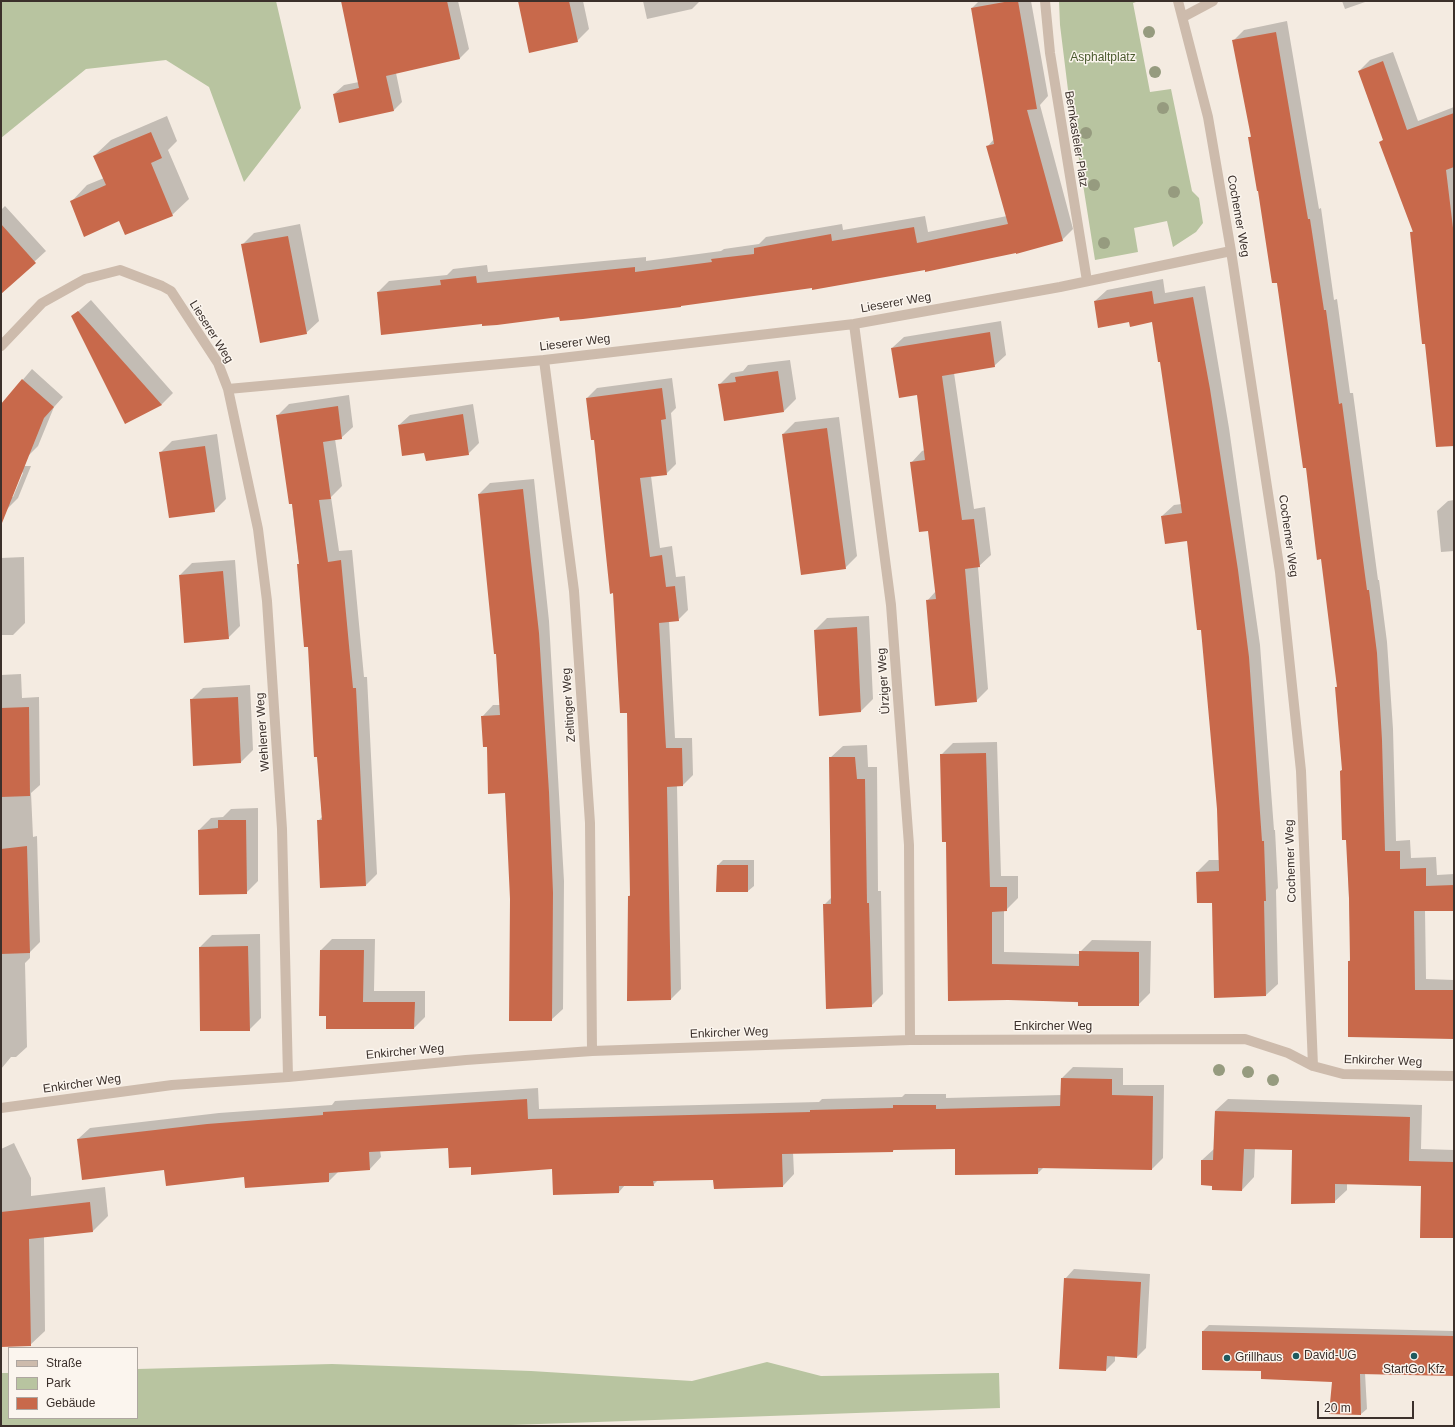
<!DOCTYPE html>
<html>
<head>
<meta charset="utf-8">
<style>
	body { margin:0 }
	#map { position:relative; width:1455px; height:1427px; overflow:hidden; background:#f4ebe1; font-family:Arial,sans-serif }
	canvas { display:block }
	.frame { position:absolute; inset:0; border:2px solid #3b302b; pointer-events:none }
	.legend { position:absolute; left:8px; top:1347px; width:130px; height:72px; box-sizing:border-box; background:#fbf5ee; border:1px solid #aea6a0; margin:0; padding:5px 7px; list-style:none; font-size:12px; color:#3b302b }
	.legend li { display:flex; align-items:center; gap:8px; height:20px }
	.legend b { width:20px; border:1px solid #aea6a0 }
	.scale { position:absolute; left:1317px; top:1401px; width:97px; height:18px; box-sizing:border-box; border:2px solid #3b302b; border-top:0; padding-left:5px; font-size:12px; line-height:14px; white-space:nowrap; color:#3b302b; -webkit-text-stroke:3px #fbf5ee; paint-order:stroke }
</style>
</head>
<body>
<div id="map">
<canvas width="1455" height="1427"></canvas>
<div class="frame"></div>
<ul class="legend">
<li><b style="height:5px;background:#cdbbac"></b>Straße</li>
<li><b style="height:11px;background:#b8c4a0"></b>Park</li>
<li><b style="height:11px;background:#c8694b"></b>Gebäude</li>
</ul>
<div class="scale">20 m</div>
</div>
<script>
const g = document.querySelector('canvas').getContext('2d');
g.lineJoin = 'round';
function paint(path, color) { g.fillStyle = color; g.fill(path, 'evenodd'); }
const shape = rows => new Path2D(rows.map(r => 'M' + r).join(''));
function stroke(path, color, width, dash) { g.strokeStyle = color; g.lineWidth = width; g.lineCap = dash ? 'butt' : 'round'; g.setLineDash(dash || []); g.stroke(path); }
function write(font, color, halo, rows, align = 'center') {
  g.font = font + ' Arial,sans-serif'; g.lineWidth = 3; g.setLineDash([]); g.textBaseline = 'middle'; g.strokeStyle = halo; g.fillStyle = color; for (const [text, x, y, turn = 0] of rows) {
    g.save(); g.translate(x, y); g.rotate((+turn || 0) * Math.PI / 180); g.textAlign = isNaN(turn) ? turn : align; if (halo) g.strokeText(text, 0, 0); g.fillText(text, 0, 0); g.restore();
  }
}
paint(shape([
	[1,1,276,1,301,108,244,182,209,87,166,60,86,69,1,138],
	[1059,1,1139,1,1133,3,1150,92,1171,89,1192,191,1199,198,1203,223,1196,232,1173,247,1167,221,1134,228,1138,252,1095,260,1068,90,1060,25],
	[767,1362,821,1376,999,1373,1000,1408,482,1426,1,1426,1,1373,9,1373,9,1418,137,1418,137,1369,332,1364,531,1371,692,1381]
]), '#b8c4a0');
paint(shape([
	[342,1,458,1,469,49,460,58,396,73,402,102,393,111,334,94,344,85,359,82],
	[519,1,583,1,589,29,577,41],
	[643,1,700,1,692,9,647,19],
	[979,1,1031,1,1048,96,1040,105,1073,229,1062,240,1016,252,925,269,813,287,560,316,482,323,378,292,389,281,447,275,453,269,487,265,488,272,646,257,646,261,721,251,724,249,759,244,766,237,842,224,843,230,925,216,928,232,1007,216,988,146,994,139,972,8],
	[1342,1,1368,1,1345,9],
	[1287,21,1319,209,1321,208,1334,300,1337,299,1350,393,1353,393,1378,580,1379,580,1387,642,1393,729,1396,841,1410,840,1411,858,1436,857,1437,875,1454,874,1454,910,1425,910,1426,979,1454,980,1454,1037,1349,1036,1349,961,1351,959,1347,839,1341,771,1343,769,1336,687,1338,686,1322,558,1277,281,1249,138,1252,135,1233,41,1244,30],
	[1393,52,1418,121,1454,107,1454,434,1426,343,1411,232,1414,230,1380,143,1384,139,1359,71,1370,60],
	[167,116,177,141,168,150,189,199,172,215,119,220,71,202,87,185,104,178,94,156,111,140],
	[5,206,46,251,1,292,1,210],
	[300,224,319,321,306,333,242,245,254,233],
	[1163,279,1165,293,1205,286,1229,428,1260,645,1274,830,1275,830,1278,888,1276,890,1278,984,1266,995,1215,997,1213,902,1198,902,1197,872,1209,860,1219,860,1218,809,1202,629,1188,540,1162,516,1174,505,1182,504,1161,361,1152,321,1130,321,1095,301,1107,290],
	[91,300,173,393,161,405,73,316],
	[1001,321,1006,355,994,366,954,373,974,509,985,507,991,555,978,567,988,689,976,701,927,601,936,591,929,529,911,463,922,451,925,450,918,394,892,348,904,337],
	[790,360,796,399,784,411,719,385,731,373,743,371,748,365],
	[32,369,63,397,54,407,38,446,28,456,1,450,1,408,3,403],
	[672,378,676,408,671,413,676,464,666,474,651,476,660,548,672,546,676,577,685,576,688,610,678,620,669,621,675,738,692,738,693,775,682,786,677,786,681,989,671,999,629,896,631,894,628,712,595,439,587,398,597,388],
	[349,395,353,427,341,438,335,439,342,486,331,497,339,551,352,550,364,677,367,677,377,874,366,885,318,821,322,817,309,645,292,503,278,415,289,404],
	[473,404,479,443,468,454,425,452,399,425,410,415],
	[839,417,857,556,845,568,783,434,795,422],
	[217,434,226,499,214,511,160,453,172,441],
	[1,466,31,466,18,498,7,509,1,507],
	[22,472,23,473,13,497,11,497],
	[534,479,549,621,564,881,563,1009,551,1020,511,899,506,792,488,746,482,717,493,705,500,705,497,653,479,494,490,483],
	[1454,500,1454,551,1441,552,1437,511,1448,501],
	[24,557,25,623,13,635,1,635,1,558],
	[235,560,240,626,228,638,180,575,192,563],
	[869,616,873,699,861,711,820,715,815,630,827,618],
	[21,674,22,698,39,697,40,785,31,793,33,837,37,836,40,942,30,952,30,958,25,963,27,1047,16,1057,11,1057,1,1069,1,675],
	[250,685,253,750,241,762,191,700,203,688],
	[997,742,1001,876,1018,876,1018,898,1006,910,1004,910,1004,952,1080,954,1080,952,1092,940,1151,941,1150,993,1138,1005,1008,999,949,1000,947,841,941,755,953,743],
	[867,745,868,767,877,767,878,891,881,891,883,994,871,1006,824,905,832,897,830,758,843,746],
	[258,808,258,881,246,893,199,830,211,818,223,817,231,809],
	[723,860,754,860,754,886,748,891,718,865],
	[260,934,261,1018,249,1030,200,947,212,935],
	[332,939,375,939,374,991,425,991,425,1017,414,1028,327,1028,321,950],
	[1073,1067,1123,1068,1123,1085,1164,1085,1163,1158,1152,1169,1044,1167,1038,1173,956,1174,956,1148,895,1149,893,1151,793,1152,794,1174,783,1186,714,1179,658,1180,653,1185,625,1185,619,1192,553,1168,472,1166,449,1147,380,1150,381,1157,370,1169,339,1171,329,1181,165,1169,78,1139,90,1128,219,1113,332,1105,335,1101,538,1088,539,1109,819,1102,822,1099,902,1097,905,1094,946,1094,946,1098,1062,1095,1062,1078],
	[1228,1099,1422,1105,1421,1149,1454,1150,1454,1237,1422,1185,1347,1183,1347,1190,1334,1202,1293,1149,1255,1148,1254,1177,1242,1190,1213,1185,1202,1160,1214,1149,1215,1111],
	[14,1143,31,1178,31,1196,105,1187,108,1216,93,1231,44,1237,45,1331,30,1345,1,1346,1,1149],
	[1074,1269,1150,1274,1146,1348,1137,1357,1115,1356,1115,1361,1106,1370,1065,1279],
	[1209,1325,1454,1331,1454,1375,1365,1373,1367,1409,1361,1414,1330,1413,1333,1381,1262,1370,1203,1331]
]), '#0003');
paint(shape([
	[341,1,447,1,460,59,386,76,394,111,339,123,333,94,359,88],
	[518,1,569,1,578,42,529,53],
	[1010,1,1018,1,1037,109,1027,110,1063,241,1016,254,1016,253,925,272,925,270,812,290,812,288,681,306,681,307,583,319,560,321,559,317,497,325,482,326,482,324,381,335,377,292,441,285,440,280,476,276,477,283,635,267,635,272,712,262,711,259,754,254,754,248,831,234,832,241,914,227,917,243,1008,224,986,146,994,144,971,8],
	[1276,32,1308,219,1310,219,1324,310,1326,310,1339,404,1342,403,1367,590,1369,590,1377,653,1382,740,1385,851,1400,851,1400,869,1426,868,1426,886,1454,885,1454,911,1414,911,1415,990,1454,990,1454,1039,1348,1037,1348,961,1350,961,1349,898,1346,840,1342,840,1340,771,1342,770,1335,687,1337,687,1321,559,1317,560,1306,468,1303,468,1277,283,1272,283,1258,191,1257,191,1248,137,1251,137,1232,40],
	[1383,61,1407,130,1454,113,1454,167,1446,170,1454,236,1454,446,1436,447,1425,344,1422,344,1410,232,1413,232,1379,142,1383,140,1358,71],
	[151,132,162,158,151,163,173,216,125,235,119,221,84,237,70,201,106,185,93,156],
	[1,224,36,263,1,294],
	[288,236,307,334,260,343,241,244],
	[1152,291,1154,304,1193,297,1210,389,1238,570,1249,657,1262,841,1264,841,1266,901,1264,901,1266,996,1214,998,1212,903,1197,903,1196,872,1219,871,1217,809,1211,740,1201,630,1197,630,1187,541,1165,544,1161,516,1182,513,1160,362,1158,362,1152,322,1130,327,1129,322,1098,328,1094,301],
	[78,311,162,405,125,424,71,316],
	[990,332,995,367,942,376,962,520,974,519,980,567,965,569,977,702,935,706,926,600,936,599,928,531,919,532,910,462,925,460,917,395,899,398,891,348],
	[778,371,784,412,724,421,718,384,736,382,735,377],
	[22,379,54,407,44,418,2,523,1,404],
	[662,388,666,419,661,420,667,475,640,478,650,557,662,555,666,587,675,586,679,621,659,623,666,748,682,748,683,786,667,787,671,1000,627,1001,628,896,630,896,627,713,620,713,613,593,610,594,594,440,591,440,586,398],
	[338,406,342,439,323,442,331,499,319,500,328,562,341,560,353,688,356,688,366,886,320,888,317,820,322,820,317,757,314,757,308,647,304,647,297,564,299,564,292,504,289,504,276,415],
	[463,414,469,455,426,461,424,453,402,456,398,425],
	[827,428,846,569,801,575,782,434],
	[205,446,215,512,169,518,159,452],
	[523,489,539,633,549,792,553,893,552,1021,509,1021,510,899,505,793,488,794,487,747,483,747,481,716,500,715,496,654,494,654,478,494],
	[223,571,229,639,184,643,179,575],
	[857,627,861,712,819,716,814,630],
	[238,697,241,763,193,766,190,699],
	[29,707,30,796,1,797,1,708],
	[986,753,990,887,1007,887,1007,911,992,912,992,964,1079,966,1079,951,1139,952,1139,1006,1078,1006,1078,1002,1008,1000,948,1001,946,842,942,842,940,754],
	[829,757,855,757,857,779,865,779,867,903,869,903,872,1007,826,1009,823,904,831,904],
	[218,820,246,820,247,894,199,895,198,830,218,828],
	[27,846,30,953,1,954,1,849],
	[717,865,748,865,748,892,716,892],
	[248,946,250,1031,200,1031,199,947],
	[320,950,364,950,363,1002,415,1002,414,1029,326,1029,326,1016,319,1016],
	[1061,1078,1112,1079,1112,1095,1153,1096,1152,1170,1038,1168,1038,1174,955,1175,955,1149,893,1150,893,1152,782,1154,783,1187,714,1189,713,1180,653,1181,654,1186,619,1186,619,1193,553,1195,552,1169,471,1175,471,1167,449,1168,448,1148,369,1152,370,1170,329,1173,329,1182,245,1188,244,1177,166,1186,164,1170,82,1180,77,1139,207,1124,323,1115,323,1112,527,1099,528,1119,810,1112,810,1110,893,1108,893,1105,936,1105,936,1109,1060,1106],
	[1215,1111,1410,1117,1409,1161,1454,1162,1454,1238,1420,1238,1421,1186,1335,1184,1335,1203,1291,1204,1292,1150,1244,1149,1242,1191,1212,1190,1212,1186,1201,1185,1201,1160,1213,1160],
	[90,1202,93,1232,29,1239,31,1346,1,1347,1,1212],
	[1064,1278,1141,1282,1137,1358,1107,1356,1106,1371,1059,1369],
	[1202,1331,1454,1336,1454,1376,1360,1374,1361,1415,1329,1414,1332,1382,1261,1379,1261,1371,1202,1370]
]), '#c8694b');
stroke(shape([
	[1045,1,1050,53,1087,281],
	[1178,1,1208,117,1231,251,1280,572,1301,771,1313,1066],
	[1183,17,1213,1],
	[854,324,891,605,909,845,910,1040],
	[1,346,42,303,85,279,120,270,162,286,171,291,218,363,228,389,544,360,854,324,1060,287,1231,251],
	[544,360,574,591,590,823,592,1051],
	[228,389,258,529,267,601,282,829,288,1077],
	[1,1108,172,1085,288,1077,466,1060,592,1051,910,1040,1245,1039,1288,1053,1313,1066,1343,1074,1454,1076]
]), '#cdbbac', 10);
g.fillStyle = '#969b7f';
for (const [x, y] of [
	[1149,32],
	[1155,72],
	[1163,108],
	[1086,133],
	[1094,185],
	[1174,192],
	[1104,243],
	[1219,1070],
	[1248,1072],
	[1273,1080]
]) { g.beginPath(); g.arc(x, y, 6, 0, 2 * Math.PI); g.fill(); }
for (const [x, y, r, color] of [
	[1296,1356,4,"#1f5a5e"],
	[1414,1356,4,"#1f5a5e"],
	[1227,1358,4,"#1f5a5e"]
]) { const dot = new Path2D(); dot.arc(x, y, r, 0, 2 * Math.PI); g.fillStyle = color; g.fill(dot); stroke(dot, '#fbf5ee', 1.5); }
write('12px', '#4a5a2e', '#fbf5ee', [
	["Asphaltplatz",1103,58]
]);
write('12px', '#3b302b', '#fbf5ee', [
	["Bernkasteler Platz",1076,139,81],
	["Cochemer Weg",1238,216,80],
	["Lieserer Weg",896,303,-10],
	["Lieserer Weg",211,332,58],
	["Lieserer Weg",575,343,-7],
	["Cochemer Weg",1288,536,82],
	["Ürziger Weg",884,681,-94],
	["Zeltinger Weg",569,705,-94],
	["Wehlener Weg",263,732,-94],
	["Cochemer Weg",1291,861,-92],
	["Enkircher Weg",1053,1027],
	["Enkircher Weg",729,1033,-2],
	["Enkircher Weg",405,1052,-5],
	["Enkircher Weg",1383,1061,2],
	["Enkircher Weg",82,1084,-8]
]);
write('12px', '#3b302b', '#fbf5ee', [
	["David-UG",1304,1356],
	["Grillhaus",1235,1358],
	["StartGo Kfz",1414,1370,"center"]
], 'left');
</script>
</body>
</html>
